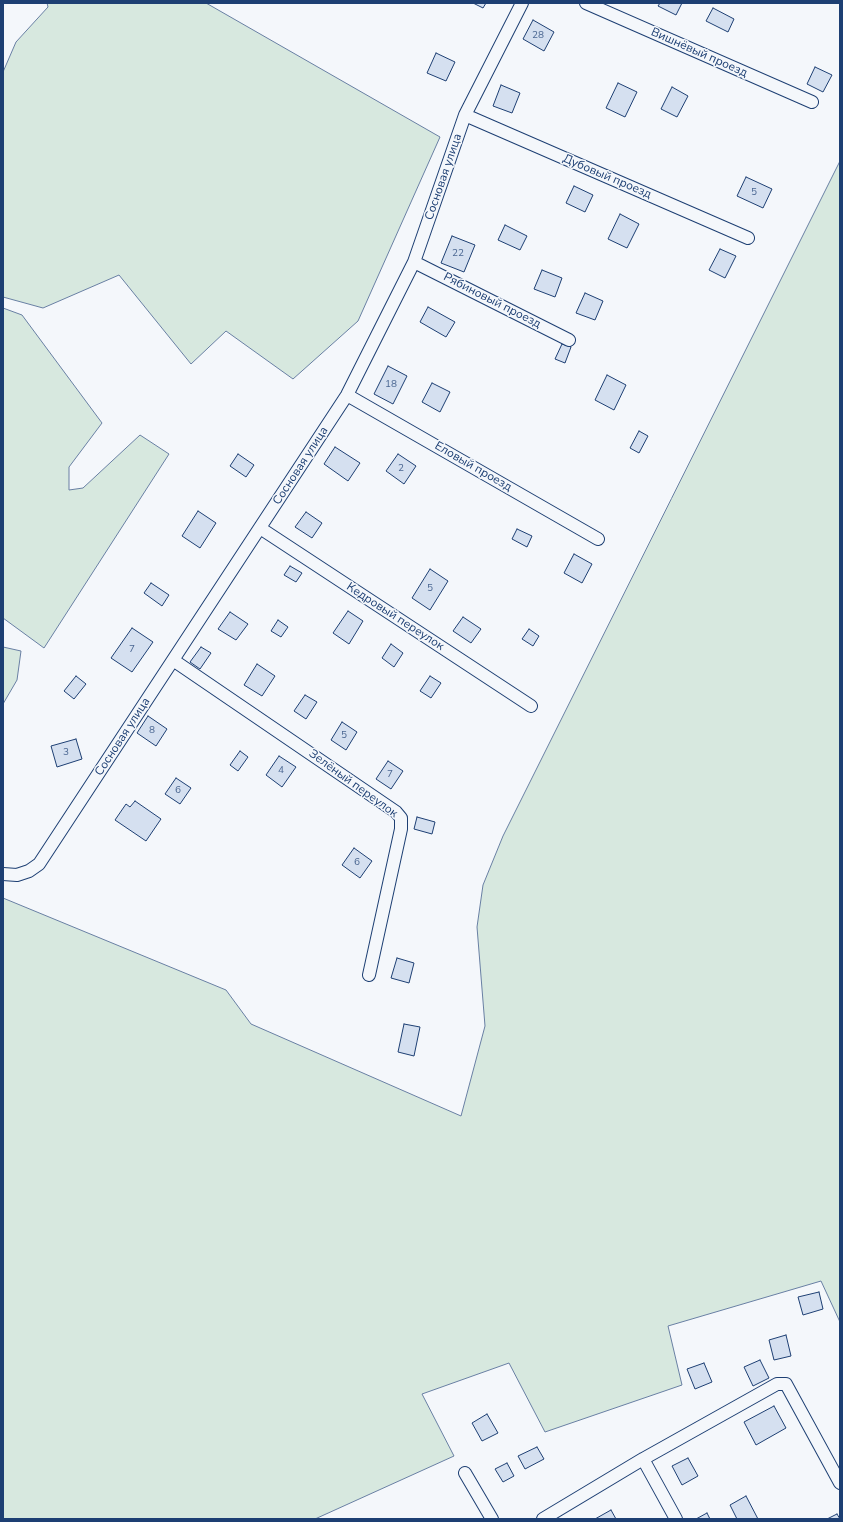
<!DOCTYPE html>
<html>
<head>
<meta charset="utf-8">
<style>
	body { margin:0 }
	#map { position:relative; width:843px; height:1522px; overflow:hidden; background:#f4f7fb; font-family:"Nunito Sans",sans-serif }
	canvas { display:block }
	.frame { position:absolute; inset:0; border:4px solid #1d3f73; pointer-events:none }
</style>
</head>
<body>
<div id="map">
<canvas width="843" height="1522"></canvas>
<div class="frame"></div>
</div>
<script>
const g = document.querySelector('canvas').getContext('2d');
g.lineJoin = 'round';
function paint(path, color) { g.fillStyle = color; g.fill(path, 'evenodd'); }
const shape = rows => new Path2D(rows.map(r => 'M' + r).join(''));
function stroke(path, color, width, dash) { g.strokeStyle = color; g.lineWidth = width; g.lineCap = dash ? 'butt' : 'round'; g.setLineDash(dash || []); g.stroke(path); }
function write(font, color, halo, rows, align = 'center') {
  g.font = font + ' "Nunito Sans",sans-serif'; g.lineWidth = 3; g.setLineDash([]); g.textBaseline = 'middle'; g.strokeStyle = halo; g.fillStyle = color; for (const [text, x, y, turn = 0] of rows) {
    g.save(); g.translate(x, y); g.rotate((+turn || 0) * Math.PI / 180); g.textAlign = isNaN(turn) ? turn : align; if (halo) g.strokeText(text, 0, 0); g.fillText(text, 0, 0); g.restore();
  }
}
const green = shape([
	[47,3,206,3,440,137,358,321,293,379,226,331,191,364,119,275,43,308,3,297,3,72,16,42,48,7,47,3],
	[840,161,840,1322,821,1281,668,1326,682,1385,545,1432,509,1363,422,1394,454,1456,315,1519,3,1519,3,898,226,990,251,1024,461,1116,485,1026,477,927,483,885,503,836,840,161],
	[3,308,22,315,102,423,69,467,69,490,83,488,140,435,169,454,44,648,3,618,3,308],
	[3,647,21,651,17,680,3,704,3,647]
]);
paint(green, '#d7e8df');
stroke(green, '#687fa3', 1);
const building = shape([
	[473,3,486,3,483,8,473,3],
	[660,3,682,3,676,15,658,6,660,3],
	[713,8,734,19,728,32,706,21,713,8],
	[533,20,554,32,544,51,523,39,533,20],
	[436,53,455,62,446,81,427,73,436,53],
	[815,67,832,75,823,92,807,84,815,67],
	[618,83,637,92,625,117,606,108,618,83],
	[501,85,520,93,512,113,493,106,501,85],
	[672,87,688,96,677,117,661,109,672,87],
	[746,177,772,189,763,208,737,196,746,177],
	[574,186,593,195,585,212,566,203,574,186],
	[620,214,639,224,627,248,608,239,620,214],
	[505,225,527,236,520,250,498,240,505,225],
	[452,236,475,245,464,272,441,263,452,236],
	[720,249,736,256,725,278,709,270,720,249],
	[542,270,562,278,555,297,534,289,542,270],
	[585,293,603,301,595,320,576,313,585,293],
	[428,307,455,322,446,337,420,322,428,307],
	[562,344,571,347,565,363,555,359,562,344],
	[388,366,407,376,393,404,374,394,388,366],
	[607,375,626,385,614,410,595,400,607,375],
	[432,383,450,392,440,412,422,402,432,383],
	[639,431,648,436,639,453,630,448,639,431],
	[335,447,360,463,348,481,324,464,335,447],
	[238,454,254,465,246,477,230,466,238,454],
	[398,454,416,466,404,484,386,471,398,454],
	[198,511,216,523,200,548,182,536,198,511],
	[306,512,322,523,312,538,295,527,306,512],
	[517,529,532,536,527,547,512,539,517,529],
	[574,554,592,564,582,583,564,573,574,554],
	[290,566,302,573,296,582,284,575,290,566],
	[430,569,448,581,430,610,412,598,430,569],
	[151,583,169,595,162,606,144,593,151,583],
	[348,611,363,621,349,644,333,633,348,611],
	[230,612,248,624,236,640,218,629,230,612],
	[463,617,481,629,471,643,453,631,463,617],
	[278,620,288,627,281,637,271,631,278,620],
	[132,628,153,642,132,672,111,658,132,628],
	[529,629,539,636,533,646,522,639,529,629],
	[391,644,403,653,394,667,382,658,391,644],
	[201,647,211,653,200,669,190,662,201,647],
	[257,664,275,676,262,696,244,685,257,664],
	[76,676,86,684,74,699,64,691,76,676],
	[430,676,441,683,431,698,420,691,430,676],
	[305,695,317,702,306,719,294,711,305,695],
	[148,716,167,729,156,746,137,733,148,716],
	[342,722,357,732,346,750,331,740,342,722],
	[76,739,82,759,57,767,51,746,76,739],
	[240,751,248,757,238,771,230,765,240,751],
	[279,756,296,767,282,787,266,775,279,756],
	[388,761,403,771,391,789,376,779,388,761],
	[176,778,191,788,180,804,165,794,176,778],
	[135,801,161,819,146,841,115,820,126,804,130,807,135,801],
	[417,817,435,822,432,834,414,829,417,817],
	[354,848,372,861,360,878,342,865,354,848],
	[397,958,414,963,409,983,391,978,397,958],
	[404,1024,420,1027,414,1056,398,1052,404,1024],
	[819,1292,823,1309,803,1315,798,1297,819,1292],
	[786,1335,791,1356,774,1360,769,1340,786,1335],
	[760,1360,769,1378,753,1386,744,1367,760,1360],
	[704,1363,712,1382,695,1389,687,1369,704,1363],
	[774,1406,786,1428,756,1445,744,1422,774,1406],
	[487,1414,498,1433,482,1441,472,1423,487,1414],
	[537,1447,544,1459,525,1469,518,1456,537,1447],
	[688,1458,698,1476,682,1485,672,1466,688,1458],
	[507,1463,514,1476,503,1482,495,1469,507,1463],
	[746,1496,758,1519,737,1519,730,1505,746,1496],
	[611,1510,616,1519,595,1519,611,1510],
	[707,1513,710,1519,696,1519,707,1513],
	[837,1514,840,1519,827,1519,837,1514]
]);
paint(building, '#d5e0f0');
stroke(building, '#1d3f73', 1);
const street = shape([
	[586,3,812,102],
	[465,115,748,238],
	[414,262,569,340],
	[347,395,598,539],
	[260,528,531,706],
	[173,660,396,812,401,818,401,829,369,975],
	[3,874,17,875,29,871,39,864,347,395,414,262,465,115,522,3],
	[643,1459,676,1519],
	[465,1473,492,1519],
	[543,1519,643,1459,777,1384,786,1384,840,1483]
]);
stroke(street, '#1d3f73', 14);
stroke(street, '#f4f7fb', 12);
write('10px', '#4b6792', null, [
	["28",538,36],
	["5",754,193],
	["22",458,254],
	["18",391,385],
	["2",401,469],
	["5",430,589],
	["7",132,650],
	["8",152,731],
	["5",344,736],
	["3",66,753],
	["4",281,771],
	["7",390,775],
	["6",178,791],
	["6",357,863]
]);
write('12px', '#1d3f73', '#f4f7fb', [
	["Вишнёвый проезд",699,53,24],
	["Сосновая улица",444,177,-71],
	["Дубовый проезд",607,177,23],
	["Рябиновый проезд",492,301,27],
	["Сосновая улица",301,466,-57],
	["Еловый проезд",473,467,30],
	["Кедровый переулок",395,617,33],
	["Сосновая улица",123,737,-57],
	["Зелёный переулок",353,784,36]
]);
</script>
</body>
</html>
